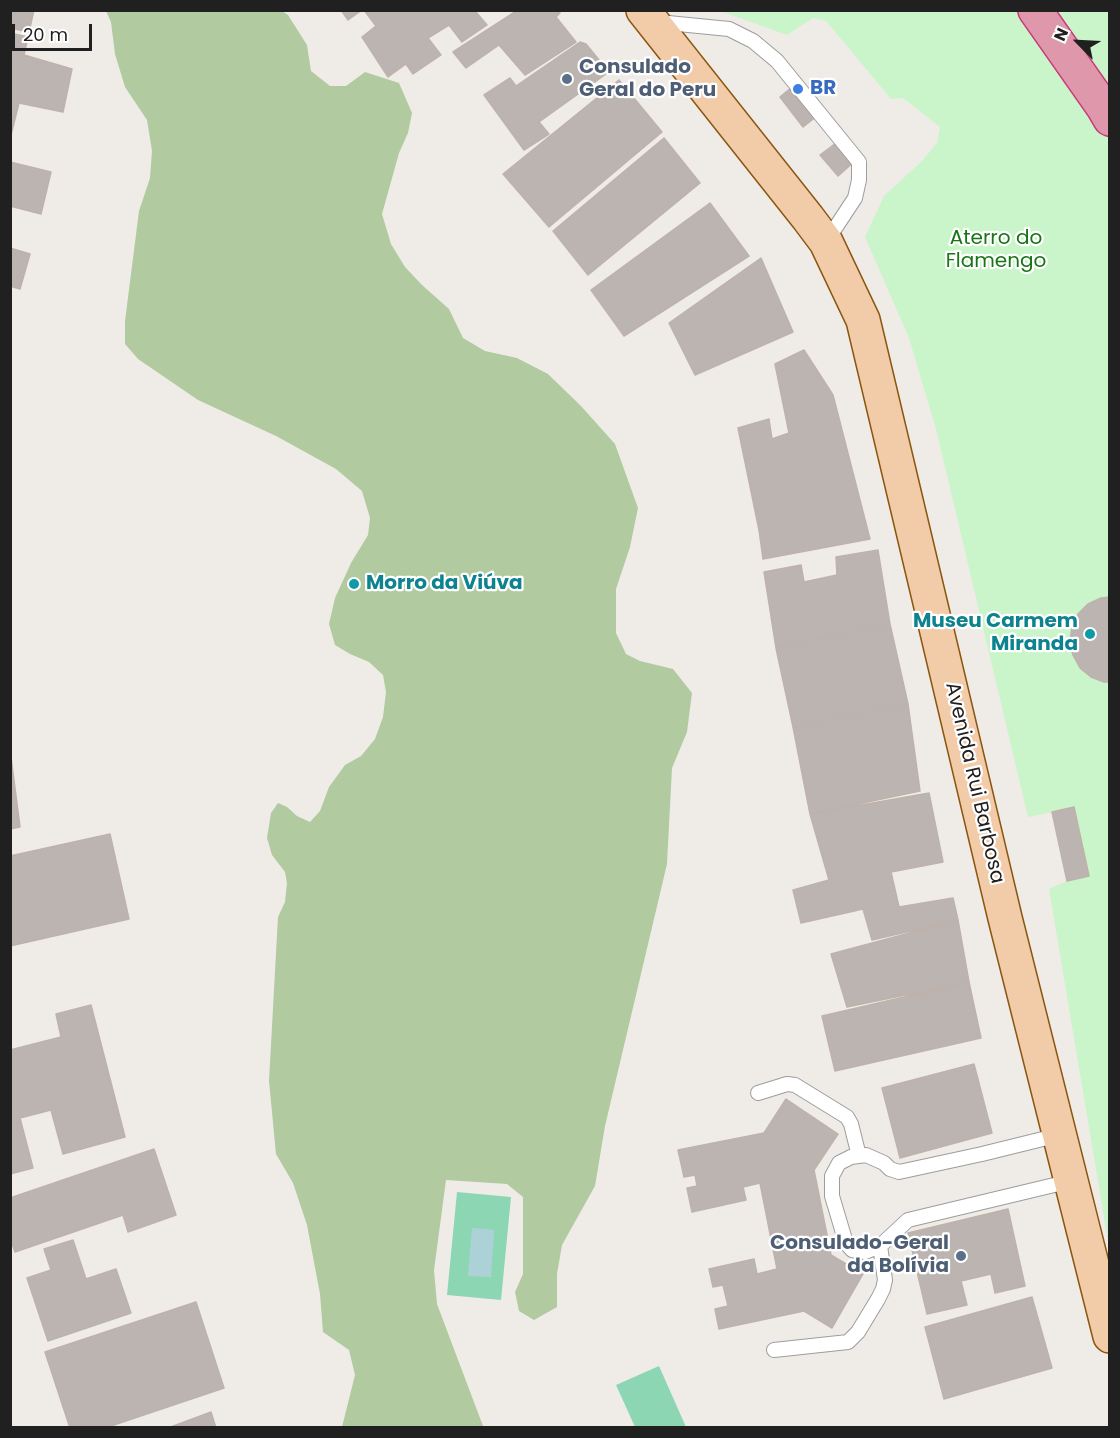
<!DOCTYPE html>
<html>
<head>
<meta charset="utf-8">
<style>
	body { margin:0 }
	#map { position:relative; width:1120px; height:1438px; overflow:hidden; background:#efece7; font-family:Poppins,sans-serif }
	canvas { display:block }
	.frame { position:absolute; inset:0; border:12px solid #202020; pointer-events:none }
	.north { position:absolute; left:1048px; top:12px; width:60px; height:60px; -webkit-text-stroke:4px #fff; paint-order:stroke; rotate:294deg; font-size:16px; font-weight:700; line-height:24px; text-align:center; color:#202020 }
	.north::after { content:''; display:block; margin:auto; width:21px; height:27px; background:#202020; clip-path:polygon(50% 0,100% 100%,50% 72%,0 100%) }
	.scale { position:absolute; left:12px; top:24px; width:80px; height:27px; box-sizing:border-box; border:3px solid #202020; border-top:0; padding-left:8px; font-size:18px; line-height:21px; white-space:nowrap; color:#202020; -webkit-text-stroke:4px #fff; paint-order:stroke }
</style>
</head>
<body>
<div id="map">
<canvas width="1120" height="1438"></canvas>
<div class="frame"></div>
<div class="north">N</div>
<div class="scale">20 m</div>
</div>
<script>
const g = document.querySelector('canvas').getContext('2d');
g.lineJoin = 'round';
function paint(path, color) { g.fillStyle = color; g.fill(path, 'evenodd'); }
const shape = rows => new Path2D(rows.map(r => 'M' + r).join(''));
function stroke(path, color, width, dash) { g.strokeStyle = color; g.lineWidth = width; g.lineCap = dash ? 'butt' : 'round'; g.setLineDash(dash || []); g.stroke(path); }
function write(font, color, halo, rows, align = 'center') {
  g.font = font + ' Poppins,sans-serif'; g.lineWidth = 4.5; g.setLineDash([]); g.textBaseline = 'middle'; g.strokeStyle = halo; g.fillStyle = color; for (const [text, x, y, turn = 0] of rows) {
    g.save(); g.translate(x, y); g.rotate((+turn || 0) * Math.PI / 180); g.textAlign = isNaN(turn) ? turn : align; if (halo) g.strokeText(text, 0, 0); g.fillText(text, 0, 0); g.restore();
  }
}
paint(shape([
	[106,11,282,11,288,15,307,45,311,71,330,86,346,86,365,72,399,83,412,113,408,133,399,153,382,214,391,244,405,267,422,285,449,309,463,338,485,351,517,358,548,374,581,406,615,444,638,508,630,547,616,589,616,633,626,654,640,661,673,669,692,693,687,732,672,768,667,864,605,1126,595,1186,562,1245,557,1274,557,1307,534,1320,519,1311,515,1292,523,1274,523,1197,507,1184,446,1180,434,1270,437,1304,483,1426,482,1427,342,1427,355,1375,349,1350,323,1332,320,1294,307,1225,293,1183,276,1154,269,1081,278,917,285,902,287,883,285,872,272,855,267,838,271,813,278,803,287,807,297,816,310,822,320,811,329,787,345,765,361,756,375,739,383,717,386,692,383,675,369,662,350,654,335,645,329,624,335,598,351,563,368,535,370,518,362,491,336,469,276,436,198,400,138,359,125,344,125,321,139,211,150,178,152,151,147,120,125,87,115,54,111,22]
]), '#b1caa0');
paint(shape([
	[720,11,1109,11,1109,1247,1049,889,1067,881,1052,812,1028,817,936,429,909,338,865,237,884,196,922,161,937,143,940,127,903,98,891,99,826,21,813,18,787,35]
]), '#caf4c9');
paint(shape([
	[457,1192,511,1197,501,1300,447,1295],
	[659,1366,686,1427,635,1427,616,1385]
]), '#8dd6b3');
paint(shape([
	[472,1228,494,1230,491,1277,468,1276]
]), '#acd2d8');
const building = shape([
	[10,10,34,10,29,32,10,28,10,10],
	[341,10,362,10,348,20,341,10],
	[364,10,478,10,476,12,487,25,462,42,449,25,428,38,441,55,413,74,406,64,388,77,362,37,376,26,364,10],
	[558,10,560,13,556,17,576,42,525,75,499,45,466,68,453,52,518,10,558,10],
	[10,33,28,37,24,55,72,69,63,112,19,103,10,139,10,33],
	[580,42,586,44,604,66,606,74,539,122,549,134,524,150,484,95,510,78,516,86,580,42],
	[619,80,662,132,549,227,503,174,619,80],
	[792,87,817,116,803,127,780,97,792,87],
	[664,138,700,183,588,275,553,231,664,138],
	[836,143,855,161,838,176,820,155,836,143],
	[10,162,51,172,41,214,10,206,10,162],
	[710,203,749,256,624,336,591,290,710,203],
	[10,248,30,254,20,289,10,286,10,248],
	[761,258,793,332,695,375,669,323,761,258],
	[804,350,833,395,870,539,763,559,759,530,738,428,769,419,772,439,789,433,775,364,804,350],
	[878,550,890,624,776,648,764,572,801,565,804,582,837,575,836,557,878,550],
	[1110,597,1110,682,1104,682,1091,677,1080,668,1073,655,1070,641,1072,627,1078,614,1088,604,1101,598,1110,597],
	[890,624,908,704,793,727,776,648,890,624],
	[908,704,920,791,810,814,793,727,908,704],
	[10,749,20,827,10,829,10,749],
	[929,793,943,862,891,872,899,907,953,898,958,920,872,940,863,909,801,923,793,890,829,880,810,814,929,793],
	[1074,807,1089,876,1067,881,1052,812,1074,807],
	[110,834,129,919,10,946,10,856,110,834],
	[958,920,969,982,847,1007,831,954,958,920],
	[969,982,981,1038,835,1071,822,1016,969,982],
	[91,1005,125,1137,63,1154,51,1110,20,1118,33,1168,10,1174,10,1050,61,1037,56,1014,91,1005],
	[974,1064,992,1133,900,1158,882,1088,974,1064],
	[786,1099,838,1134,814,1170,831,1255,863,1274,832,1328,804,1311,719,1329,715,1309,728,1306,723,1285,713,1287,709,1269,754,1259,757,1274,777,1269,760,1183,743,1187,746,1200,692,1212,687,1188,697,1186,695,1175,684,1177,678,1150,764,1133,786,1099],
	[154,1149,176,1215,128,1232,123,1215,15,1252,10,1238,10,1198,154,1149],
	[1008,1209,1025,1286,995,1293,991,1274,961,1281,967,1305,927,1314,908,1233,1008,1209],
	[73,1240,86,1279,116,1269,131,1313,48,1341,27,1278,51,1270,44,1249,73,1240],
	[1032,1297,1052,1368,944,1399,925,1327,1032,1297],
	[196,1302,224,1388,105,1428,70,1428,45,1352,196,1302],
	[211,1412,216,1428,168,1428,211,1412]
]);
paint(building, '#bcb4b0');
stroke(building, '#bfb2ab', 1.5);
const lane = shape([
	[658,22,729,29,753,41,777,61,859,162,859,180,855,198,826,242],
	[758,1093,787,1084,795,1085,847,1117,851,1124,859,1156],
	[1059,1135,982,1154,899,1172,890,1169,884,1163,866,1155,851,1157,839,1163,832,1176,832,1196,846,1243,852,1250,865,1252,880,1246,908,1220,1071,1181],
	[774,1350,848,1342,858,1332,878,1299,883,1289,885,1280,880,1246]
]);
const primary = shape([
	[643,10,808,218,826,242,863,320,1005,918,1110,1336]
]);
const highway = shape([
	[1035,10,1103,107,1110,119]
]);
stroke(lane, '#9d9d9d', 16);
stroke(primary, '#8b5610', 36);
stroke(highway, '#c93878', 36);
stroke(lane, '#fff', 14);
stroke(primary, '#f2cba9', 33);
stroke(highway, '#de97ab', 33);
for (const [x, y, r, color] of [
	[567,79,6,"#5c6f8a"],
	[798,89,6,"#3f7fe0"],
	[354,584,6,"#0f9aa8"],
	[1090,634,6,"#0f9aa8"],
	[961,1256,6,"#5c6f8a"]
]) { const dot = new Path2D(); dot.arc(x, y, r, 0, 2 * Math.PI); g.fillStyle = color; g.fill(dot); stroke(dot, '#fff', 2); }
write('bold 20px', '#4e5e75', '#fff', [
	["Consulado",579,68],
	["Geral do Peru",579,91],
	["Consulado-Geral",949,1244,"right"],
	["da Bolívia",949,1267,"right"]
], 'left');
write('bold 20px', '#366cbe', '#fff', [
	["BR",810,89]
], 'left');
write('20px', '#197417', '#fff', [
	["Aterro do",996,239],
	["Flamengo",996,262]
]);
write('bold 20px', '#0d838f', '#fff', [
	["Morro da Viúva",366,584],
	["Museu Carmem",1078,622,"right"],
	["Miranda",1078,645,"right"]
], 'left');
write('20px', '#202020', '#fff', [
	["Avenida Rui Barbosa",974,783,77]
]);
</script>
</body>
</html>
